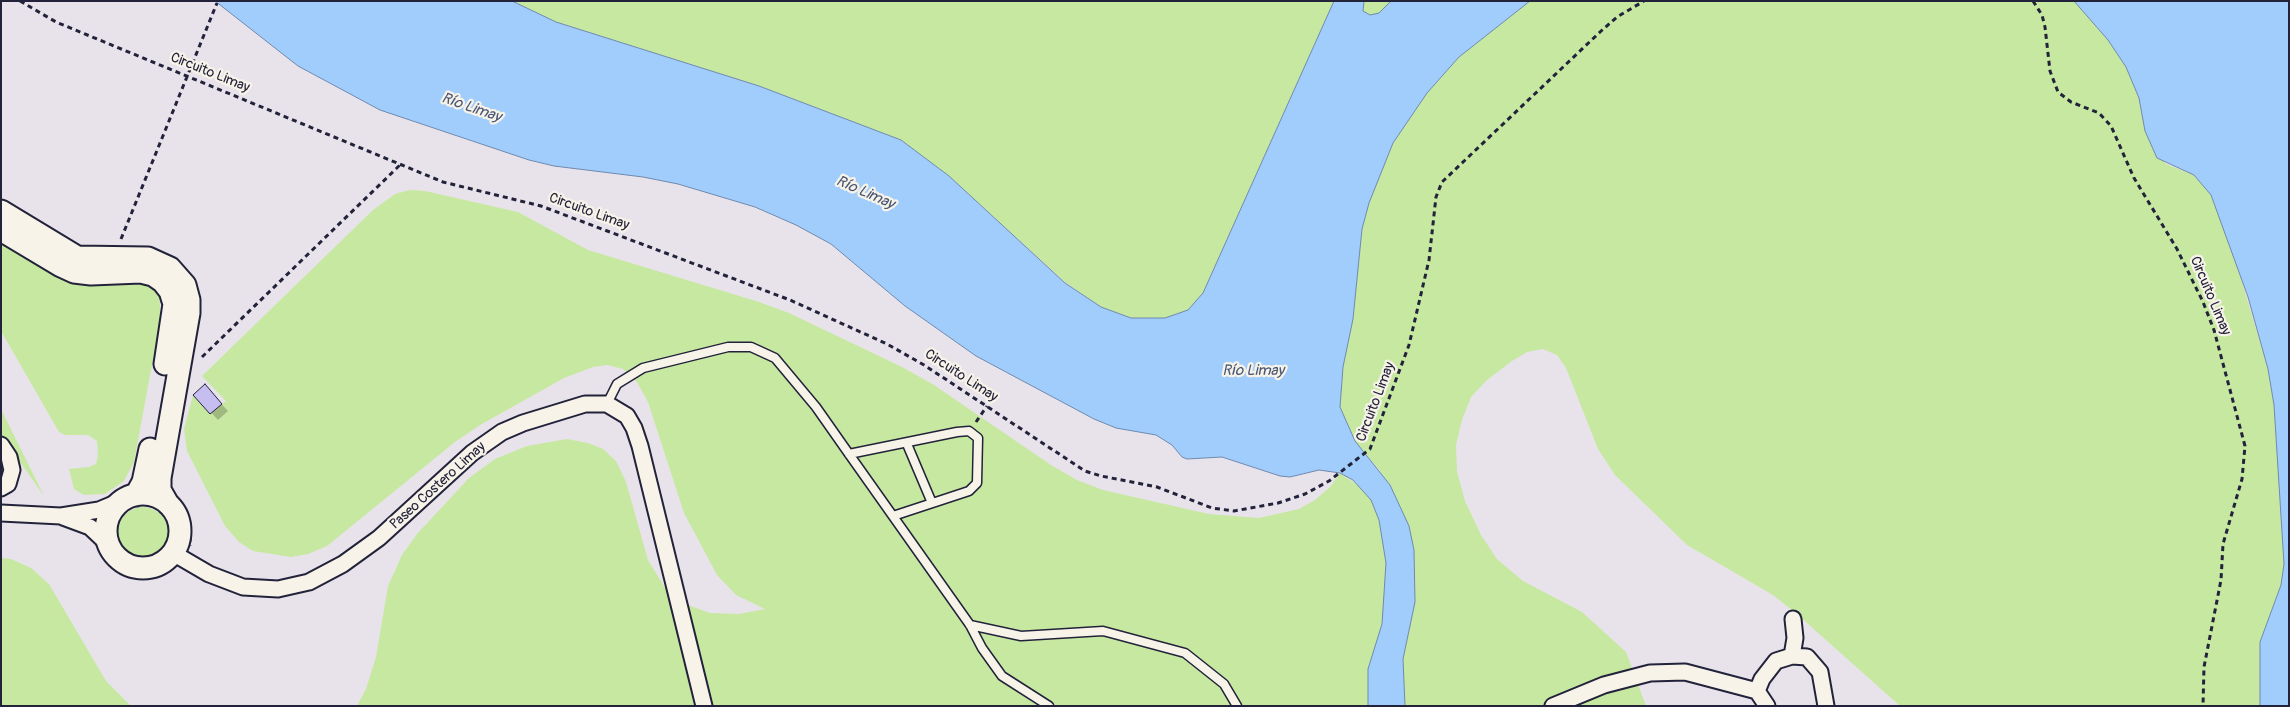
<!DOCTYPE html>
<html>
<head>
<meta charset="utf-8">
<style>
	body { margin:0 }
	#map { position:relative; width:2290px; height:707px; overflow:hidden; background:#e8e3ea; font-family:Pangolin,sans-serif }
	canvas { display:block }
	.frame { position:absolute; inset:0; border:2px solid #22223b; pointer-events:none }
</style>
</head>
<body>
<div id="map">
<canvas width="2290" height="707"></canvas>
<div class="frame"></div>
</div>
<script>
const g = document.querySelector('canvas').getContext('2d');
g.lineJoin = 'round';
function paint(path, color) { g.fillStyle = color; g.fill(path, 'evenodd'); }
const shape = rows => new Path2D(rows.map(r => 'M' + r).join(''));
function stroke(path, color, width, dash) { g.strokeStyle = color; g.lineWidth = width; g.lineCap = dash ? 'butt' : 'round'; g.setLineDash(dash || []); g.stroke(path); }
function write(font, color, halo, rows, align = 'center') {
  g.font = font + ' Pangolin,sans-serif'; g.lineWidth = 4.5; g.setLineDash([]); g.textBaseline = 'middle'; g.strokeStyle = halo; g.fillStyle = color; for (const [text, x, y, turn = 0] of rows) {
    g.save(); g.translate(x, y); g.rotate((+turn || 0) * Math.PI / 180); g.textAlign = isNaN(turn) ? turn : align; if (halo) g.strokeText(text, 0, 0); g.fillText(text, 0, 0); g.restore();
  }
}
paint(shape([
	[512,1,1334,1,1203,293,1188,310,1165,318,1131,318,1101,307,1065,282,949,176,901,140,759,86,556,22],
	[1364,1,1391,1,1379,13,1370,15,1363,11],
	[1530,1,2074,1,2108,40,2126,67,2139,98,2145,131,2166,164,2194,175,2211,195,2234,255,2268,369,2274,405,2284,564,2281,585,2260,642,2260,706,1900,706,1798,615,1773,595,1687,545,1615,475,1598,449,1566,368,1557,355,1543,349,1527,352,1512,361,1487,380,1471,397,1462,420,1456,445,1457,471,1465,501,1481,535,1497,559,1523,581,1582,612,1626,652,1646,706,1405,706,1403,659,1415,602,1414,550,1380,471,1355,441,1340,407,1343,367,1353,319,1362,229,1369,203,1393,143,1427,93,1459,57],
	[410,190,425,191,518,212,588,250,756,301,789,313,902,367,934,385,1051,465,1077,480,1103,490,1209,514,1259,518,1299,509,1315,500,1330,487,1340,473,1362,488,1371,500,1379,520,1385,542,1386,563,1384,608,1379,639,1368,669,1368,706,357,706,366,689,376,657,388,586,402,555,417,534,469,478,495,459,527,446,567,439,588,443,603,449,616,461,626,482,648,560,664,586,688,605,710,613,739,614,765,609,736,595,717,575,684,513,648,402,637,382,623,369,607,365,593,367,564,378,480,425,455,442,327,546,308,554,291,557,253,551,239,542,225,526,187,451,184,429,193,395,210,414,226,401,202,376,373,210,395,194],
	[1,242,73,284,86,286,143,284,155,290,159,295,161,316,134,462,124,481,105,494,84,495,74,489,69,469,89,467,96,464,98,456,97,441,88,435,65,435,59,432,1,331],
	[1,409,44,496,1,435],
	'118 532a25 25 0 1 1 50 0a25 25 0 1 1-50 0Z',
	[1,558,11,559,31,568,49,584,106,681,131,706,1,706]
]), '#c7e8a1');
const water = shape([
	[215,1,512,1,556,22,759,86,901,140,949,176,1065,283,1101,307,1131,318,1165,318,1188,310,1203,293,1334,1,1364,1,1363,11,1370,15,1379,13,1391,1,1530,1,1459,57,1427,93,1393,143,1369,203,1362,229,1353,319,1343,367,1340,407,1355,441,1390,485,1409,526,1414,550,1415,602,1403,659,1405,706,1368,706,1368,669,1382,624,1386,563,1379,520,1371,500,1353,480,1340,473,1319,470,1290,477,1280,476,1222,457,1187,459,1182,457,1172,445,1156,435,1116,428,1094,419,976,356,905,306,831,244,796,225,755,207,678,184,643,177,554,166,529,160,380,110,298,66,215,1],
	[2074,1,2289,1,2289,706,2260,706,2260,642,2281,585,2284,564,2274,405,2268,369,2248,297,2211,195,2194,175,2157,158,2145,131,2139,98,2126,67,2108,40,2074,1]
]);
paint(water, '#a0cdfb');
stroke(water, '#6e89ae', 1);
paint(shape([
	[211,393,228,411,218,420,195,395]
]), '#0003');
const building = shape([
	[205,384,222,404,210,414,193,395,205,384]
]);
paint(building, '#c6bef0');
stroke(building, '#22223b', 1);
const lane = shape([
	[607,404,617,384,643,368,728,347,751,347,775,358,816,407,849,454,970,625,982,648,1002,676,1049,706],
	[907,444,932,503],
	[849,454,957,432,969,431,978,438,977,483,969,491,893,516],
	[970,625,1021,636,1103,631,1185,653,1224,684,1237,706]
]);
const street = shape([
	[1,445,9,457,12,470,8,484,1,488],
	[1,513,61,516,99,510,123,500],
	[63,517,90,527,108,544],
	[173,553,209,574,243,587,278,589,309,582,343,564,379,538,472,453,502,432,523,423,585,404,607,404,627,416,634,428,640,446,704,706],
	[1792,656,1795,638,1793,619],
	[1553,706,1604,685,1650,673,1685,672,1757,691],
	[1767,706,1757,691,1762,679,1776,661,1792,656,1807,657,1820,672,1826,706]
]);
const secondary = shape([
	[1,211,77,257,148,258,170,268,185,285,189,300,189,313,160,478,160,490,168,504],
	[1,230,61,266,74,272,91,274,141,272,153,275,163,282,170,291,174,304,165,364],
	'106 531a37 37 0 1 1 74 0a37 37 0 1 1-74 0Z',
	[136,495,143,482,150,449]
]);
stroke(lane, '#22223b', 11);
stroke(street, '#22223b', 19);
stroke(secondary, '#22223b', 25);
stroke(shape([
	[20,1,56,22,443,182,541,206,790,300,887,344,924,365,1085,471,1101,476,1157,487,1212,508,1234,511,1278,503,1305,494,1329,481,1370,449,1409,345,1429,260,1436,197,1442,182,1600,32,1617,17,1644,1],
	[2033,1,2042,15,2045,27,2050,71,2058,92,2071,102,2099,113,2111,126,2134,178,2177,249,2203,302,2214,330,2245,446,2242,479,2223,544,2221,580,2204,667,2203,706],
	[121,239,217,3],
	[202,357,401,164],
	[976,422,987,406],
	[186,510,190,523,190,546]
]), '#22223b', 3, [5, 4]);
stroke(lane, '#f7f3e8', 8);
stroke(street, '#f7f3e8', 15);
stroke(secondary, '#f7f3e8', 21);
write('14px', '#22223b', '#f7f3e8', [
	["Circuito Limay",210,73,22],
	["Circuito Limay",589,212,20],
	["Circuito Limay",2210,296,67],
	["Circuito Limay",961,376,33],
	["Circuito Limay",1376,402,-69],
	["Paseo Costero Limay",438,486,-42]
]);
write('italic 15px', '#485575', '#f7f3e8', [
	["Río Limay",471,108,19],
	["Río Limay",865,193,24],
	["Río Limay",1253,371]
]);
</script>
</body>
</html>
